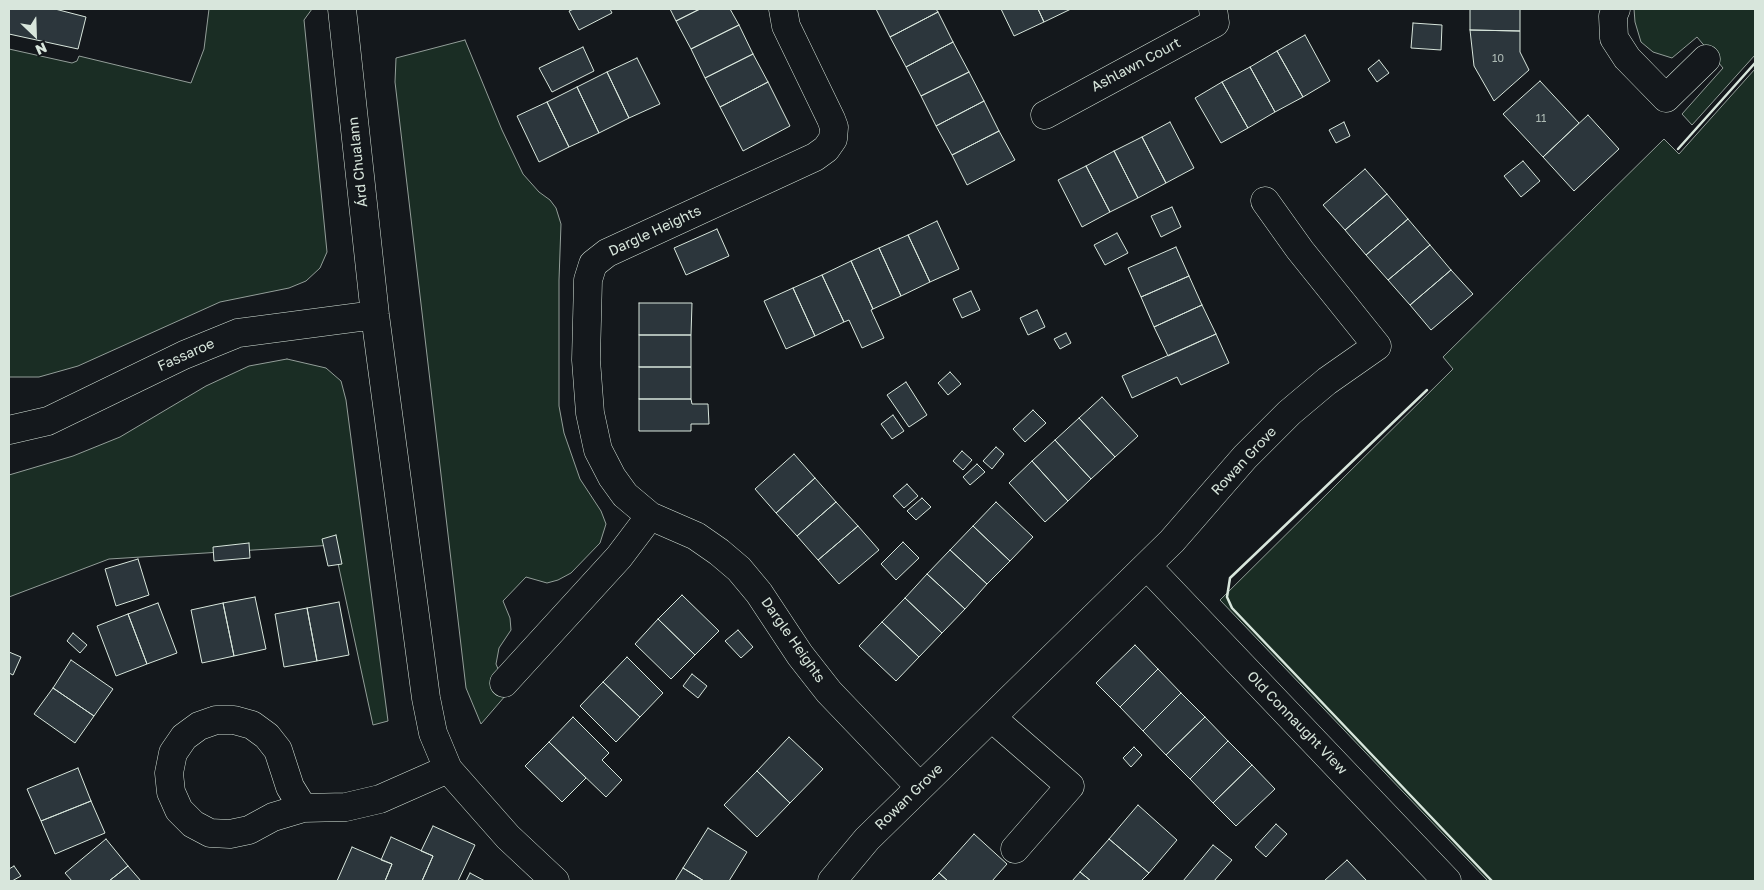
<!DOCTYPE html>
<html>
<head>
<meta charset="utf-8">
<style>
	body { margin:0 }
	#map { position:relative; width:1764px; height:890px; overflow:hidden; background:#14181c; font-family:"Golos Text",sans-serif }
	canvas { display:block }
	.frame { position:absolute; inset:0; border:10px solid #d8e6dc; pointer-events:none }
	.north { position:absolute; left:10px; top:10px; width:50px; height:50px; -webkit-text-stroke:4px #14181c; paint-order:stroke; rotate:156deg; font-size:14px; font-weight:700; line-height:20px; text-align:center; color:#d8e6dc }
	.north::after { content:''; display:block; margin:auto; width:18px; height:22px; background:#d8e6dc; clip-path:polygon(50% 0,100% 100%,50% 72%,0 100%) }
</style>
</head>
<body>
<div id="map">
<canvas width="1764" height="890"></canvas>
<div class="frame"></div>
<div class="north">N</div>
</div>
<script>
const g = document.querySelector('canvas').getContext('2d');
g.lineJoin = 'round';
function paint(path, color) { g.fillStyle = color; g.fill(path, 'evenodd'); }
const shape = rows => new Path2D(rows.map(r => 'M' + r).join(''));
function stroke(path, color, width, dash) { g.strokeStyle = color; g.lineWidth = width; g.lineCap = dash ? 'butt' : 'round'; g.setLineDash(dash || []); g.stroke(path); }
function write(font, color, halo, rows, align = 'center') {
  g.font = font + ' "Golos Text",sans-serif'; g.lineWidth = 4; g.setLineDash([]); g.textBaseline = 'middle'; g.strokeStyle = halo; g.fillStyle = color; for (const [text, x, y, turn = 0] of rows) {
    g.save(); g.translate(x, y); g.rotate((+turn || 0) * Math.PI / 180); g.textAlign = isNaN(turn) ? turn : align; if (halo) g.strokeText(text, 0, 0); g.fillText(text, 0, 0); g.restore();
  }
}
const green = shape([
	[209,9,312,9,304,20,327,252,320,268,306,281,289,288,220,302,78,366,39,377,9,377,9,49,72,63,77,61,79,56,191,83,204,49,209,9],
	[1634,9,1755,9,1755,55,1692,125,1682,114,1723,68,1697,37,1672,58,1653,52,1641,42,1635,22,1634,9],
	[465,40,502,130,523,174,539,192,550,200,556,208,561,224,559,280,559,406,564,433,580,479,601,511,606,524,600,543,571,573,558,580,547,583,526,577,503,601,510,618,511,630,499,648,496,664,501,676,512,688,481,724,466,688,395,82,396,58,465,40],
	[1755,69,1755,881,1488,881,1220,600,1453,369,1443,357,1664,139,1679,154,1755,69],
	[287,359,326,368,341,381,346,400,388,721,373,725,334,545,109,559,9,597,9,475,73,456,120,437,206,386,249,366,287,359]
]);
paint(green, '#1a2d24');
stroke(green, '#939e99', 1);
const building = shape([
	[9,9,55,9,86,17,78,49,9,34,9,9],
	[574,9,610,9,612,13,579,30,569,11,574,9],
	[670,9,700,9,676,21,670,9],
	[700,9,730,9,739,25,691,49,676,21,700,9],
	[876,9,936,9,938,12,890,37,876,9],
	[1001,9,1038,9,1044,22,1014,36,1001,9],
	[1038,9,1071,9,1044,22,1038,9],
	[1470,9,1520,9,1520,31,1470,30,1470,9],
	[938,12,953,42,906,67,890,37,938,12],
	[1413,23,1442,25,1441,50,1411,48,1413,23],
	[739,25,753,54,705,78,691,49,739,25],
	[1470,30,1520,31,1520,52,1529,70,1494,101,1474,66,1470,30],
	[1305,35,1330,81,1303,97,1277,51,1305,35],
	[953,42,969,72,921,96,906,67,953,42],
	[583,47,594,71,552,92,539,68,583,47],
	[1277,51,1303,97,1275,112,1250,67,1277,51],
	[753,54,768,82,720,107,705,78,753,54],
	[637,58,660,104,629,118,607,72,637,58],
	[1379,60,1389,73,1377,82,1368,69,1379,60],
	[1250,67,1275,112,1248,128,1222,82,1250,67],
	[607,72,629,118,599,133,577,87,607,72],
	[969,72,984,101,936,126,921,96,969,72],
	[1540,81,1579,123,1543,157,1503,114,1540,81],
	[768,82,790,126,743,151,720,107,768,82],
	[1222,82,1248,128,1221,143,1195,98,1222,82],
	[577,87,599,133,569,147,547,102,577,87],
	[984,101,999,131,952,155,936,126,984,101],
	[547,102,569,147,539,162,517,116,547,102],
	[1588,115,1619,149,1574,191,1543,157,1588,115],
	[1170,122,1194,168,1166,183,1142,137,1170,122],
	[1344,122,1350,136,1336,143,1329,130,1344,122],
	[999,131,1015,160,967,185,952,155,999,131],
	[1142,137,1166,183,1138,198,1114,151,1142,137],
	[1114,151,1138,198,1110,212,1086,166,1114,151],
	[1523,161,1540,181,1521,197,1504,176,1523,161],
	[1086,166,1110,212,1082,227,1058,180,1086,166],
	[1365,169,1387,194,1345,230,1323,205,1365,169],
	[1387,194,1408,219,1366,255,1345,230,1387,194],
	[1172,207,1181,227,1161,237,1151,216,1172,207],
	[1408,219,1430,245,1388,280,1366,255,1408,219],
	[937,221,959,269,930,282,908,235,937,221],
	[717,229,729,256,686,275,674,248,717,229],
	[1117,233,1128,253,1105,265,1094,245,1117,233],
	[908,235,930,282,901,296,879,248,908,235],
	[1430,245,1451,270,1410,305,1388,280,1430,245],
	[1176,247,1189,276,1141,297,1128,268,1176,247],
	[879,248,901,296,873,309,851,261,879,248],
	[851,261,873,309,871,310,884,338,862,348,849,320,844,322,822,275,851,261],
	[1451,270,1473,294,1431,330,1410,305,1451,270],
	[822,275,844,322,815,336,793,288,822,275],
	[1189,276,1202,305,1154,327,1141,297,1189,276],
	[793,288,815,336,786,349,764,301,793,288],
	[971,291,980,310,962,318,953,299,971,291],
	[639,303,692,303,691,335,639,335,639,303],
	[1202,305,1216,334,1168,356,1154,327,1202,305],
	[1037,310,1045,327,1028,335,1020,318,1037,310],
	[1066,333,1071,343,1060,349,1054,339,1066,333],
	[1216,334,1229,363,1181,385,1177,377,1132,398,1122,376,1216,334],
	[639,335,691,335,691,367,639,367,639,335],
	[639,367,691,367,691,399,639,399,639,367],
	[950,372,961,384,948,395,938,383,950,372],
	[906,382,927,415,909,427,887,395,906,382],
	[1102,397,1138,436,1115,457,1079,418,1102,397],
	[639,399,691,399,692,404,708,404,709,424,691,424,691,431,639,431,639,399],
	[1033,410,1046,423,1025,442,1013,429,1033,410],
	[893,415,904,431,892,439,881,424,893,415],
	[1079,418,1115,457,1091,479,1055,440,1079,418],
	[1055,440,1091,479,1068,501,1032,461,1055,440],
	[996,447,1004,454,992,469,983,461,996,447],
	[962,451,972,460,963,470,953,461,962,451],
	[794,454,815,478,776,513,755,489,794,454],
	[1032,461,1068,501,1045,522,1009,483,1032,461],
	[977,464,985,472,970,485,963,477,977,464],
	[815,478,836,502,797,536,776,513,815,478],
	[907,484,918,496,904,508,893,496,907,484],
	[922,498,931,507,916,520,907,511,922,498],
	[836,502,858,526,818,560,797,536,836,502],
	[996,502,1033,537,1010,561,973,526,996,502],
	[858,526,879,550,839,584,818,560,858,526],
	[973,526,1010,561,987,584,950,550,973,526],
	[336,535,342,564,328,566,322,539,336,535],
	[903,542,919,558,896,580,881,564,903,542],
	[249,543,250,558,214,561,213,547,249,543],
	[950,550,987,584,965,609,927,574,950,550],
	[138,559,149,595,116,606,105,569,138,559],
	[927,574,965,609,942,633,905,598,927,574],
	[682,595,719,631,695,655,658,619,682,595],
	[255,597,266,649,234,656,223,603,255,597],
	[905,598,942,633,919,657,882,622,905,598],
	[339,602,349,655,317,661,307,608,339,602],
	[158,603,177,653,147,664,128,614,158,603],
	[223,603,234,656,202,663,191,610,223,603],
	[307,608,317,661,284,667,275,614,307,608],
	[128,614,147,664,116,676,97,626,128,614],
	[658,619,695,655,671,679,635,644,658,619],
	[882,622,919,657,896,681,859,646,882,622],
	[738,630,753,647,741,658,725,641,738,630],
	[73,633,87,645,80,653,67,641,73,633],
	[1135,645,1158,669,1120,707,1096,683,1135,645],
	[9,652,21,657,13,675,9,673,9,652],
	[627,657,663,693,640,717,603,682,627,657],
	[71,660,113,689,94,716,53,688,71,660],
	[1158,669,1181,693,1143,731,1120,707,1158,669],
	[692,674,707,686,698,698,683,686,692,674],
	[603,682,640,717,616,742,580,706,603,682],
	[53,688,94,716,75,743,34,714,53,688],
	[1181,693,1205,717,1166,755,1143,731,1181,693],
	[573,717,609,753,602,760,622,780,606,797,549,742,573,717],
	[1205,717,1228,741,1190,779,1166,755,1205,717],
	[789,737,823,769,790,803,757,771,789,737],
	[1228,741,1252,765,1213,803,1190,779,1228,741],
	[549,742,586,778,562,802,525,766,549,742],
	[1134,747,1142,755,1131,767,1123,758,1134,747],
	[1252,765,1275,789,1236,826,1213,803,1252,765],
	[78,768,91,801,41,821,27,789,78,768],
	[757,771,790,803,757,837,724,805,757,771],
	[91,801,105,833,55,854,41,821,91,801],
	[1138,805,1177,840,1149,873,1109,839,1138,805],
	[1276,824,1287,834,1266,857,1255,847,1276,824],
	[433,826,475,845,458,881,422,881,433,856,421,851,433,826],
	[708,828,747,852,729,881,704,881,683,868,708,828],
	[974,834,1007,864,992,881,948,881,939,873,974,834],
	[391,837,433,856,422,881,385,881,392,864,381,860,391,837],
	[106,839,128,866,109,881,72,881,65,873,106,839],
	[1109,839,1149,873,1141,881,1091,881,1080,872,1109,839],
	[1213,845,1232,860,1214,881,1183,881,1213,845],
	[352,847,392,864,385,881,337,881,352,847],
	[1347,860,1367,881,1324,881,1347,860],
	[14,866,21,876,12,881,9,881,9,869,14,866],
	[128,866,141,881,109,881,128,866],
	[683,868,704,881,675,881,683,868],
	[1080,872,1091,881,1072,881,1080,872],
	[470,873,485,881,466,881,470,873],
	[939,873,948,881,931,881,939,873]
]);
paint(building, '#2c363c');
stroke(building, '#d8e6dc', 1);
const street = shape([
	[342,9,375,315,426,698,433,733,448,769,508,837,555,881],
	[783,9,786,26,831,119,834,127,833,139,826,149,815,157,607,253,593,264,588,280,586,360,590,413,598,450,612,477,625,495,650,516,696,536,719,552,739,569,759,593,800,655,829,692,919,786],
	[1616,9,1613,16,1614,38,1627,58,1666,98,1706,59],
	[1045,115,1215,23,1213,9],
	[9,430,48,421,184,355,238,333,375,315],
	[1147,566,1447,881],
	[504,683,619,557,650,516],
	[992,718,1070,786,1015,849],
	[216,720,234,720,252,725,267,736,278,750,290,787,303,808,273,817,249,830,230,834,210,833,193,824,179,810,171,792,169,773,173,753,184,737,199,726,216,720],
	[303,808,346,807,380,799,448,769],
	[832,881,867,839,1172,541,1245,457,1289,413,1327,381,1377,346,1300,250,1265,201]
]);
stroke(street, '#d8e6dc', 29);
stroke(street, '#14181c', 28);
stroke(shape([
	[1678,149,1755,63],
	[1427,390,1230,578,1227,597,1232,608,1492,881]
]), '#d8e6dc', 2.5);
write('11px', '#adbab4', null, [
	["10",1498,59],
	["11",1541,119]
]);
write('14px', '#d8e6dc', '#14181c', [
	["Ashlawn Court",1136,65,-28],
	["Árd Chualann",358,162,-96],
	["Dargle Heights",655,231,-25],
	["Fassaroe",186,355,-24],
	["Rowan Grove",1244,461,-47],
	["Dargle Heights",793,640,55],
	["Old Connaught View",1297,723,46],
	["Rowan Grove",909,797,-44]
]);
</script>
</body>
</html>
